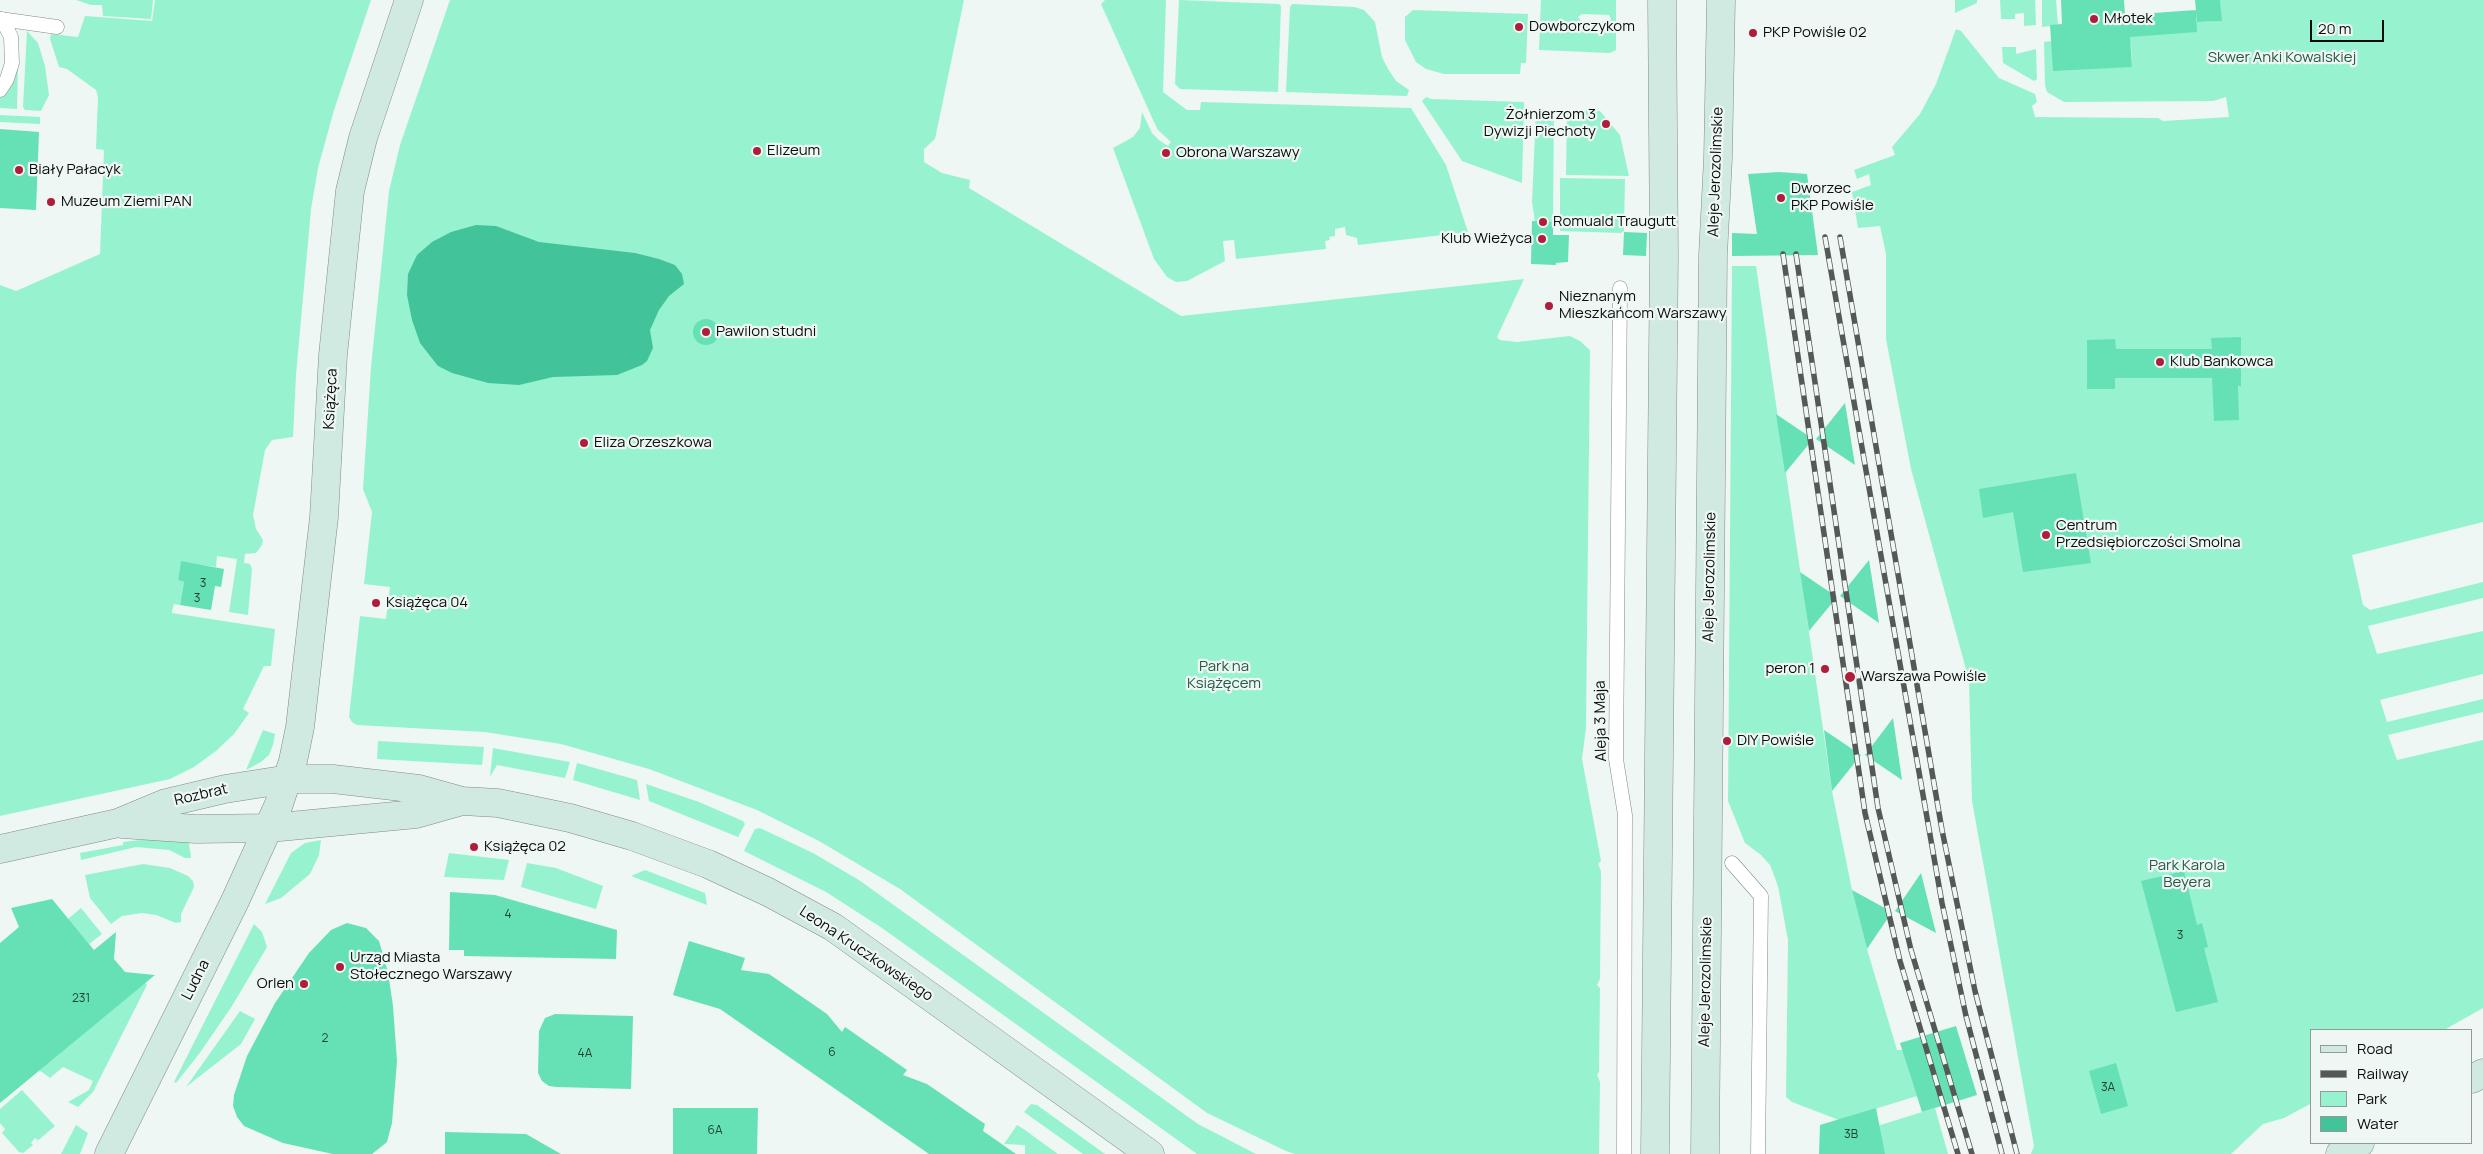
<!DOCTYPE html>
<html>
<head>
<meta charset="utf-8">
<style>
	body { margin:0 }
	#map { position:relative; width:2483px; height:1154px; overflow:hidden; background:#eef7f3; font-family:Manrope,sans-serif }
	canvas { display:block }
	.legend { position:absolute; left:2310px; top:1029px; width:162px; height:115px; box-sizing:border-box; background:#eef7f3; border:1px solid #929996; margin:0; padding:6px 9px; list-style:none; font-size:15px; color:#090c0b }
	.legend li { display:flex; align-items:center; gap:10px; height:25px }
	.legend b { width:25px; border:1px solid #929996 }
	.scale { position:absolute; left:2310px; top:20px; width:74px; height:22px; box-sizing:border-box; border:2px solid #090c0b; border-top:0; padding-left:6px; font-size:15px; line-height:18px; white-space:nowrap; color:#090c0b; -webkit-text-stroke:4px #eef7f3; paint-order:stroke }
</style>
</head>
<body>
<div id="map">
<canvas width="2483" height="1154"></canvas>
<ul class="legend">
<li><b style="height:6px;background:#d0eae1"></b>Road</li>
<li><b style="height:6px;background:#545957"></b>Railway</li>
<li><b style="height:14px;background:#97f3cf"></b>Park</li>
<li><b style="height:14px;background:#42c399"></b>Water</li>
</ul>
<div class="scale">20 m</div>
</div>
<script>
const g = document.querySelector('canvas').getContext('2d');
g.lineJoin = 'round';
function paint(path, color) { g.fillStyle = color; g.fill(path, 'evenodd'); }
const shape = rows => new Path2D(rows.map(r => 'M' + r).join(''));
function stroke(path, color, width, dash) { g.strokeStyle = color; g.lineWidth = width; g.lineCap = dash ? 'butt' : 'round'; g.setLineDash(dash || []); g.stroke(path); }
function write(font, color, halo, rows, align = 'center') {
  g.font = font + ' Manrope,sans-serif'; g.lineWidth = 4.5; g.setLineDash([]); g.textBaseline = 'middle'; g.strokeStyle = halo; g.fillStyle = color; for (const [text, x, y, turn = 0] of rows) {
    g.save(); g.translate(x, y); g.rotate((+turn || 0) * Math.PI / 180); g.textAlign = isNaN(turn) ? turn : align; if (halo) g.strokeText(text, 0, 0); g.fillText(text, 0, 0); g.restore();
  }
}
paint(shape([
	[76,0,153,0,151,19,103,16,102,5,91,5],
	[155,0,371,0,334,110,318,168,311,209,296,375,293,437,272,440,265,450,253,515,256,529,263,540,262,545,256,553,245,554,244,563,250,564,252,569,248,615,229,612,237,559,217,556,216,567,181,562,178,580,184,582,180,605,174,604,172,611,172,613,275,629,271,666,264,666,243,709,249,713,234,734,216,751,194,767,170,779,0,816,0,285,16,291,100,254,104,150,96,149,98,97,96,90,67,69,59,67,50,39,51,34,78,37,85,16,152,21],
	[450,0,964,0,935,139,924,149,924,162,942,173,970,180,969,188,1181,316,1524,279,1497,337,1500,340,1517,342,1570,336,1580,341,1590,350,1586,728,1582,759,1601,861,1598,864,1601,871,1600,979,1597,985,1600,988,1599,1072,1597,1075,1600,1082,1599,1154,1295,1154,1286,1151,1207,1113,900,889,819,841,757,810,649,769,561,744,485,732,357,725,352,722,349,717,360,616,386,619,390,587,364,584,372,512,363,489,371,367,389,191,400,145],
	[1105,0,1166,0,1163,92,1187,110,1200,110,1201,102,1411,108,1446,165,1468,232,1358,245,1357,238,1346,235,1345,227,1335,229,1335,236,1329,237,1330,240,1325,241,1326,249,1236,259,1234,240,1223,241,1225,261,1187,281,1176,282,1167,277,1154,259,1113,148,1133,137,1140,128,1142,112,1152,133,1159,140,1168,146,1171,142,1158,130,1154,122,1101,4],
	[1179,0,1279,4,1281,6,1278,92,1180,89,1175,84],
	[1541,0,1616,0,1616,50,1610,53,1539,50],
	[1582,14,1609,15,1611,19,1609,22,1581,21,1578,17],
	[1955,0,1977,0,1977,3,1955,13],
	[2000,0,2035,0,2036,25,2024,26,2024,13,2015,14,2015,19,2001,19],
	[2042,0,2056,0,2058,25,2042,27],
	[2220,0,2483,0,2483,522,2352,555,2363,605,2370,610,2483,582,2483,598,2368,626,2377,654,2483,631,2483,674,2380,700,2387,722,2483,699,2483,712,2388,735,2397,760,2483,740,2483,1008,2444,1030,2312,1030,2312,1103,2284,1118,2263,1124,2231,1154,2031,1154,2034,1146,1972,801,1969,680,1911,469,1886,339,1886,254,1880,226,1858,228,1852,192,1871,185,1869,174,1857,179,1854,170,1895,155,1892,147,1920,114,1936,84,1956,29,1961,31,1999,78,2035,94,2037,102,2032,106,2035,117,2158,118,2163,121,2229,117,2226,97,2213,101,2064,102,2047,92,2045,85,2044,42,2051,41,2132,67,2131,44,2127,42,2126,37,2196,22,2221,21],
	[1292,4,1355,7,1364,10,1375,22,1382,57,1388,69,1396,81,1409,90,1407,96,1286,92,1290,7],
	[1413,10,1528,14,1526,63,1521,63,1520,74,1444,74,1426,69,1416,62,1405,40,1405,17],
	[27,31,38,43,45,66,49,95,41,111,25,110,23,107],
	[2002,47,2016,47,2016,54,2036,49,2037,79,2034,81,2003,63],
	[18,64,17,109,0,108,0,98,14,81],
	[1426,97,1431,99,1524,102,1522,183,1462,161,1422,101],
	[1536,110,1554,110,1553,222,1535,222,1532,202],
	[1567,110,1600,111,1620,135,1629,176,1566,175],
	[0,115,40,117,40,124,0,122],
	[1560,178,1625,179,1624,231,1621,233,1560,231],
	[1732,266,1756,266,1832,791,1852,890,1867,949,1897,1050,1903,1050,1917,1096,1839,1120,1792,1102,1786,1097,1788,940,1778,886,1770,865,1761,855,1745,843,1728,801],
	[263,730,275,734,273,745,269,755,261,762,246,770],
	[378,741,484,747,482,765,377,759],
	[493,748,570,762,565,778,497,765,490,777],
	[577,763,637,780,640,800,573,780],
	[646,784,699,802,743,821,745,824,738,837,649,801],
	[760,828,813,853,859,880,1198,1124,1256,1154,1197,1154,882,928,826,892,744,851,755,829],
	[168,837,189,843,191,858,185,858,169,850,136,847,81,860,80,853,123,845,123,842],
	[321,840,319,855,310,874,281,898,265,904,291,853,305,843],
	[449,853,509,860,504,880,444,877],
	[527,863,556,868,603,886,596,909,521,887],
	[143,864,170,868,188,876,193,881,194,887,181,914,181,922,176,923,156,915,142,913,122,916,111,924,90,898,85,875],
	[645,870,705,893,707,905,631,876],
	[81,908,102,934,89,944,68,919],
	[254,924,262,932,267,947,232,1006,199,1054,176,1083,174,1082],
	[144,982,147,985,93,1092,78,1107,68,1102,89,1090,93,1081,63,1067,50,1078,39,1070],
	[240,1011,255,1019,241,1044,186,1087],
	[22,1090,55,1126,35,1143,38,1140,35,1138,31,1143,33,1145,23,1153,19,1152,2,1133,5,1129,0,1123,0,1109],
	[1031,1104,1037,1105,1105,1154,1083,1154,1024,1112],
	[1935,1108,1948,1154,1882,1154,1874,1127],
	[76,1125,88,1133,80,1154,61,1154],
	[1017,1125,1025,1130,1058,1154,1025,1154,1025,1145,1004,1144]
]), '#97f3cf');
paint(shape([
	[476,225,496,226,539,242,635,253,659,259,675,265,682,274,684,284,669,296,659,310,650,330,653,348,647,361,642,365,617,375,553,377,519,385,488,383,452,373,438,366,420,343,412,320,407,295,408,274,417,255,432,242,451,232]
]), '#42c399');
paint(shape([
	[2061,0,2124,0,2125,15,2196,10,2197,32,2130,37,2132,67,2053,71,2050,25,2062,24],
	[2195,0,2220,0,2222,21,2197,22],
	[0,129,39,132,36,210,0,208],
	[1779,172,1807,174,1818,255,1732,256,1732,233,1757,234,1748,174],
	[1532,221,1553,222,1553,235,1569,235,1568,262,1556,263,1556,265,1531,264],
	[1624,232,1647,233,1646,256,1623,255],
	'693 332a13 13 0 1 1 26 0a13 13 0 1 1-26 0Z',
	[2241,337,2241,386,2238,386,2239,420,2214,421,2212,378,2115,378,2115,389,2087,389,2087,340,2115,339,2116,349,2212,349,2211,338],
	[1845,403,1855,465,1816,439],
	[1776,414,1813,439,1785,473],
	[2076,473,2091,563,2023,572,2013,512,1983,518,1979,489],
	[1869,560,1879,623,1840,596],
	[181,561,224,569,221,587,215,586,211,610,180,605,184,582,178,580],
	[1800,572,1837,597,1809,631],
	[1893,718,1902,780,1865,755],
	[1824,730,1861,755,1832,791],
	[2184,871,2197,925,2202,923,2208,947,2204,948,2218,1002,2176,1012,2141,881],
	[1921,873,1936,933,1895,911],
	[1852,890,1892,912,1867,949],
	[450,892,495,895,617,930,616,959,464,956,464,950,449,950],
	[52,899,94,950,116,932,114,959,125,972,155,975,0,1103,0,943,19,927,11,908],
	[347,923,366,928,379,941,388,972,393,1006,397,1061,392,1123,387,1142,372,1154,333,1154,283,1143,244,1126,237,1117,233,1106,234,1095,247,1056,275,1003,309,953,331,930],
	[689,941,745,958,741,970,769,974,827,1014,842,1032,845,1027,907,1070,903,1075,927,1084,985,1124,983,1131,1016,1154,929,1154,720,1009,673,995],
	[555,1014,633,1016,631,1089,557,1087,549,1086,542,1081,538,1073,539,1031,545,1018],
	[1956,1026,1977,1095,1922,1112,1900,1043],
	[2116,1063,2128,1106,2101,1114,2089,1071],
	[673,1108,758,1108,757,1154,673,1154],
	[1876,1108,1885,1154,1819,1154,1820,1125],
	[445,1132,526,1134,561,1154,445,1154]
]), '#65e1b5');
const lane = shape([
	[0,19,57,27],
	[0,90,7,79,12,63,11,37,2,19],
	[1620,288,1616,759,1625,815,1624,1154],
	[1732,863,1761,896,1758,1154]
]);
const secondary = shape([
	[122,824,196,829,269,828,416,814,462,801],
	[0,849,118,823,166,803,225,789,289,779,333,779,419,789,462,801,498,803,570,818,632,836,708,864,768,892,833,927,1150,1154],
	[2472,1079,2483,1073],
	[109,1154,235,901,279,804,293,761,300,727,324,517,333,355,350,191,363,138,409,0],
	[1655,1154,1664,255,1662,0],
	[1705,1154,1713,255,1718,158,1721,0],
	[2340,1154,2360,1143]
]);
stroke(lane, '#828a86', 15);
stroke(secondary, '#828a86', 29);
stroke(lane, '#fff', 14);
stroke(secondary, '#d0eae1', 28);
const rail = shape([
	[1825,237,1942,903,1966,1016,2002,1154],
	[1840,237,1942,830,1975,991,2017,1154],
	[1783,254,1865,813,1900,961,1958,1154],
	[1796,254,1878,808,1911,950,1972,1154]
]);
stroke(rail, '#545957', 5.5);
stroke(rail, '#eef7f3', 4, [11]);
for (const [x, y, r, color] of [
	[2094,19,5,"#b01d3a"],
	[1519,27,5,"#b01d3a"],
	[1753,33,5,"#b01d3a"],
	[1606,124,5,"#b01d3a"],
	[757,151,5,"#b01d3a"],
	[1166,153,5,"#b01d3a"],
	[19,170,5,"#b01d3a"],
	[1781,198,5,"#b01d3a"],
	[51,202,5,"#b01d3a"],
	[1543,222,5,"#b01d3a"],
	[1542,239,5,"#b01d3a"],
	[1549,306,5,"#b01d3a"],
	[706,332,5,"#b01d3a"],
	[2160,362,5,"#b01d3a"],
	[584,443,5,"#b01d3a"],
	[2046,535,5,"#b01d3a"],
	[376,603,5,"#b01d3a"],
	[1825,669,5,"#b01d3a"],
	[1850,677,6,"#b01d3a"],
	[1727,741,5,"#b01d3a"],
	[474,847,5,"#b01d3a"],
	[340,967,5,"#b01d3a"],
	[304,984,5,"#b01d3a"]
]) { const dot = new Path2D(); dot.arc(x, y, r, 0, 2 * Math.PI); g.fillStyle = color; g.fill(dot); stroke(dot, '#eef7f3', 2); }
write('12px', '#204136', null, [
	["3",203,584],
	["3",197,599],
	["4",508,915],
	["3",2180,936],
	["231",81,999],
	["2",325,1039],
	["6",832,1053],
	["4A",585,1054],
	["3A",2108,1088],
	["6A",715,1131],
	["3B",1851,1135]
]);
write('15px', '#090c0b', '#eef7f3', [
	["Młotek",2104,19],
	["Dowborczykom",1529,27],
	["PKP Powiśle 02",1763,33],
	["Żołnierzom 3",1596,115,"right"],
	["Dywizji Piechoty",1596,132,"right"],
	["Elizeum",767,151],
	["Obrona Warszawy",1176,153],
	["Biały Pałacyk",29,170],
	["Dworzec",1791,189],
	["PKP Powiśle",1791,206],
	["Muzeum Ziemi PAN",61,202],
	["Romuald Traugutt",1553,222],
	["Klub Wieżyca",1532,239,"right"],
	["Nieznanym",1559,297],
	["Mieszkańcom Warszawy",1559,314],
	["Pawilon studni",716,332],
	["Klub Bankowca",2170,362],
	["Eliza Orzeszkowa",594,443],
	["Centrum",2056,526],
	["Przedsiębiorczości Smolna",2056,543],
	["Książęca 04",386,603],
	["peron 1",1815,669,"right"],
	["Warszawa Powiśle",1861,677],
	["DIY Powiśle",1737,741],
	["Książęca 02",484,847],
	["Urząd Miasta",350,958],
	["Stołecznego Warszawy",350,975],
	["Orlen",294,984,"right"]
], 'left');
write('15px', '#265947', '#eef7f3', [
	["Skwer Anki Kowalskiej",2282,58],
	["Park na",1224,667],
	["Książęcem",1224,684],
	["Park Karola",2187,866],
	["Beyera",2187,883]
]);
write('15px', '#090c0b', '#eef7f3', [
	["Aleje Jerozolimskie",1716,172,-88],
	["Książęca",331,399,-87],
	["Aleje Jerozolimskie",1710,577,-89],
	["Aleja 3 Maja",1601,721,-91],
	["Rozbrat",201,795,-13],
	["Leona Kruczkowskiego",866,954,34],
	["Ludna",196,980,-63],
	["Aleje Jerozolimskie",1706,982,-89]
]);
</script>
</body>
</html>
